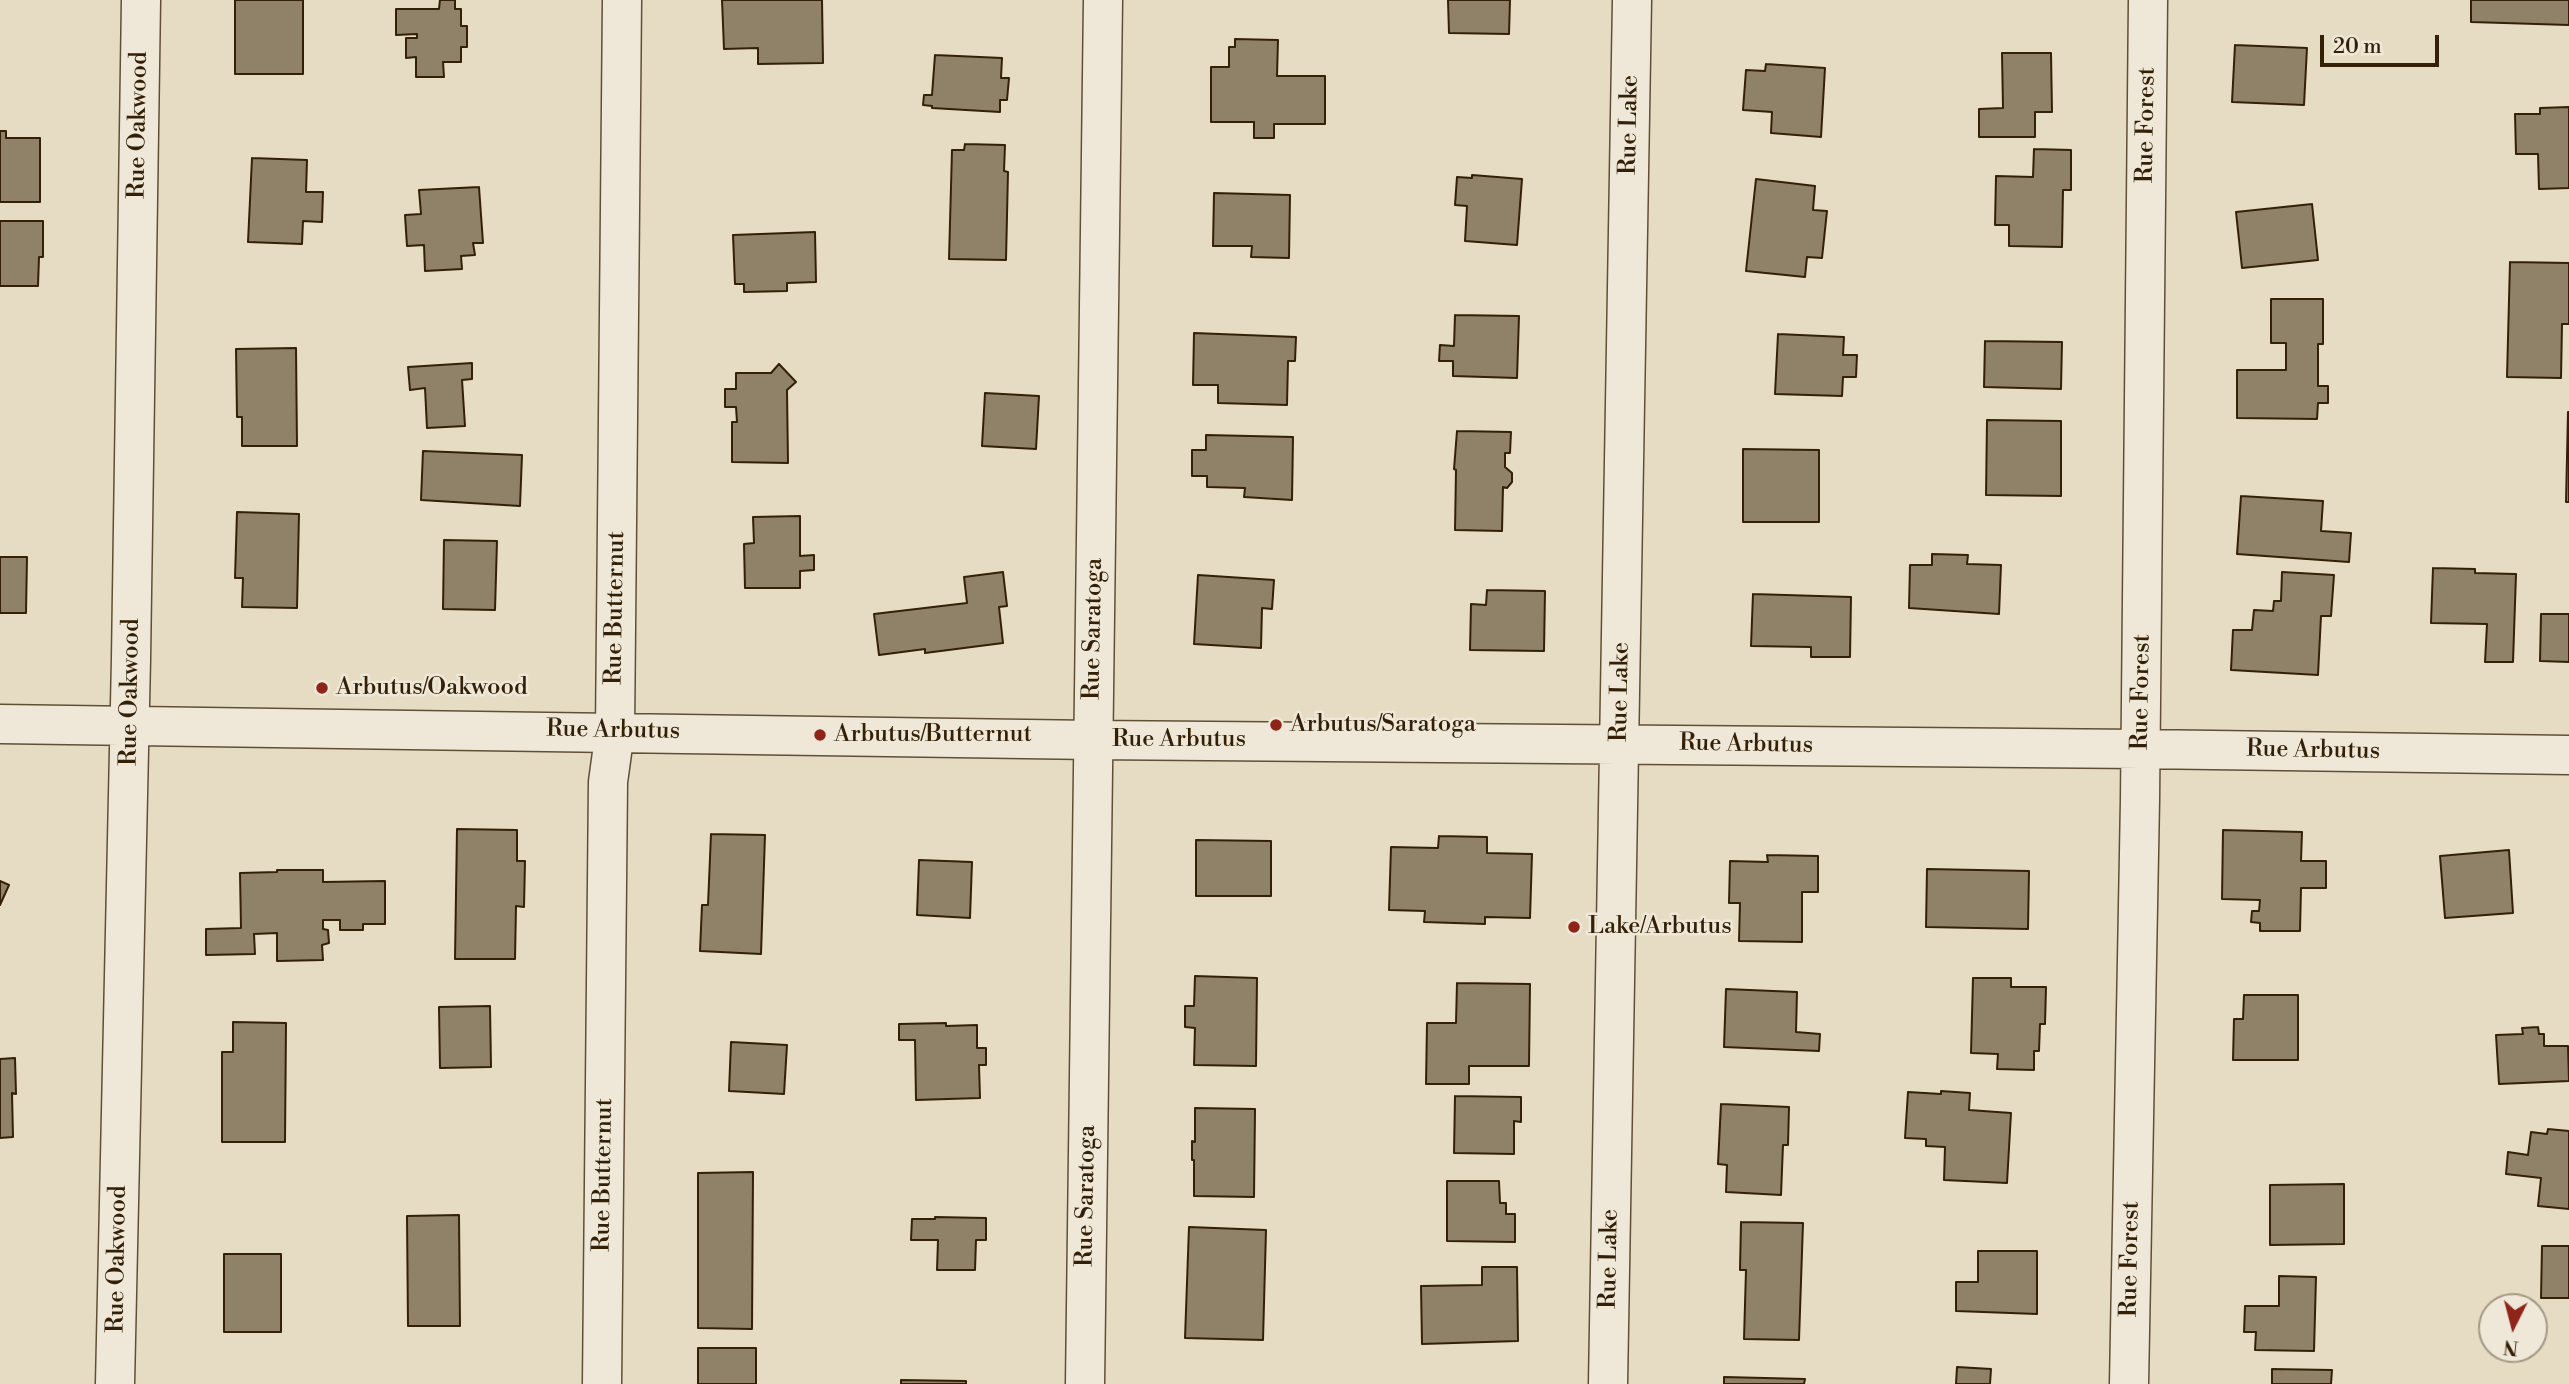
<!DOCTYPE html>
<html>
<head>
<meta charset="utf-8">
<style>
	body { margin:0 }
	#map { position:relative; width:2569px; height:1384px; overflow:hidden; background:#e6dcc3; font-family:"Libre Bodoni",serif }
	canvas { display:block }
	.north { position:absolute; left:2478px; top:1293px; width:70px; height:70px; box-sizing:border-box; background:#efe8d8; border:2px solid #a49884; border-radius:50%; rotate:186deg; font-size:19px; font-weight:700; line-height:28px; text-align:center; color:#332006 }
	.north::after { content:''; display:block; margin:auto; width:24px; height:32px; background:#8f2418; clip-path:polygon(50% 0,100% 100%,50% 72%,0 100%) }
	.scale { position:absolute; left:2320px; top:35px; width:119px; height:32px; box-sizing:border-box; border:4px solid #332006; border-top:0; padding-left:9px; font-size:21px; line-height:24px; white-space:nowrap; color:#332006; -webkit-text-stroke:5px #efe8d8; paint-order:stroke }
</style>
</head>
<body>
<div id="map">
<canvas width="2569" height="1384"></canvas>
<div class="north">N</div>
<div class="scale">20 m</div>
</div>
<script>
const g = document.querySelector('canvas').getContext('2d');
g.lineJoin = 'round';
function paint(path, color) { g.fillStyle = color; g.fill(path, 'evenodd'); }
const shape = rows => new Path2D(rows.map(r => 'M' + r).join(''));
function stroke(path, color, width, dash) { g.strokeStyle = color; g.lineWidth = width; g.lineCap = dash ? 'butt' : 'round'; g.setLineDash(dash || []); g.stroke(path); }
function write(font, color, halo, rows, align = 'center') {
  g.font = font + ' "Libre Bodoni",serif'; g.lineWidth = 5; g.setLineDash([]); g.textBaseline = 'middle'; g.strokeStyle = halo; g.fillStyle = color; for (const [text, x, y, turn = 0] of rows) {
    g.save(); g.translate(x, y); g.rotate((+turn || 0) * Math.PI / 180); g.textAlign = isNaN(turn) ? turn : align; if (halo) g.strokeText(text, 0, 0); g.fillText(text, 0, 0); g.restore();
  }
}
const building = shape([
	[235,0,303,0,303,74,235,74,235,0],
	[440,0,455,0,455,9,461,9,461,26,467,26,467,47,461,47,461,62,443,62,444,77,416,77,416,57,406,58,406,38,417,38,417,34,396,35,396,9,439,9,440,0],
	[722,0,822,0,823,63,758,64,758,48,724,49,722,0],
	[1448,0,1510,0,1509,34,1449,33,1448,0],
	[2471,0,2569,0,2569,25,2471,22,2471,0],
	[1235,39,1278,40,1277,76,1325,76,1325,124,1274,124,1274,138,1254,138,1254,122,1211,122,1211,67,1229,67,1229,47,1235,47,1235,39],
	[2235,45,2307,48,2304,105,2232,102,2235,45],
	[2002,53,2051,53,2052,112,2035,112,2035,137,1979,137,1979,109,2003,108,2002,53],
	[935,55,1002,58,1001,78,1009,78,1007,100,1000,100,1000,112,932,108,932,106,923,105,924,95,932,95,935,55],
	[1766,64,1825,68,1821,137,1771,133,1772,112,1743,110,1746,70,1765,71,1766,64],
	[2569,107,2569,188,2539,189,2538,154,2516,154,2515,114,2540,114,2540,108,2569,107],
	[0,131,6,131,6,138,40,138,40,202,0,202,0,131],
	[965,144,1005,145,1004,171,1008,172,1006,260,949,259,952,150,964,150,965,144],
	[2034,149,2071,150,2071,190,2063,190,2062,247,2009,246,2009,225,1995,225,1996,176,2033,177,2034,149],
	[252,158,307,160,306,192,323,192,322,222,303,221,302,244,248,242,252,158],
	[1472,175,1522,179,1517,245,1465,241,1467,206,1455,205,1457,177,1472,178,1472,175],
	[1756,179,1815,186,1813,210,1827,211,1822,258,1807,257,1805,277,1746,271,1756,179],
	[479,187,483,243,473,243,475,255,461,256,462,269,425,271,424,245,407,246,405,215,421,214,419,190,479,187],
	[1214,193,1290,195,1289,258,1251,257,1252,246,1213,246,1214,193],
	[2312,204,2318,260,2242,268,2236,212,2312,204],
	[0,221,43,221,43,257,39,257,38,286,0,286,0,221],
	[815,232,816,282,787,283,787,291,744,292,744,284,735,284,733,235,815,232],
	[2510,262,2569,263,2569,324,2562,324,2561,378,2507,377,2510,262],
	[2271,299,2323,299,2323,344,2318,344,2318,386,2328,386,2328,403,2318,403,2317,419,2237,418,2237,370,2286,370,2286,343,2271,343,2271,299],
	[1455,315,1519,316,1517,378,1453,376,1453,361,1439,361,1440,345,1454,346,1455,315],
	[1194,333,1296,337,1295,361,1288,361,1287,405,1218,403,1218,385,1193,385,1194,333],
	[1778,334,1844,337,1843,355,1857,355,1856,377,1843,377,1842,396,1775,394,1778,334],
	[1985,341,2062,342,2061,389,1984,387,1985,341],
	[296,348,297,446,242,446,242,417,237,417,236,349,296,348],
	[472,363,472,379,462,380,465,426,427,428,425,388,410,390,408,367,472,363],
	[779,364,796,382,787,390,788,463,732,462,732,422,737,422,736,407,725,407,725,389,736,389,736,373,771,373,779,364],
	[985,393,1039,396,1036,449,982,446,985,393],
	[2568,412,2569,412,2569,502,2566,502,2568,412],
	[1987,420,2061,421,2061,496,1986,495,1987,420],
	[1457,431,1511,432,1510,453,1505,453,1505,467,1512,473,1512,482,1507,488,1503,487,1502,531,1455,530,1456,470,1454,469,1457,431],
	[1206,435,1293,437,1292,500,1244,497,1245,488,1207,487,1207,476,1192,476,1192,450,1206,450,1206,435],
	[1743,449,1819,450,1819,522,1743,522,1743,449],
	[423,451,522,455,520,506,421,500,423,451],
	[2241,496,2323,501,2321,531,2351,533,2349,562,2237,554,2241,496],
	[237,512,299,514,297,608,242,607,243,578,235,578,237,512],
	[800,516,800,556,814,555,814,570,800,571,800,588,745,588,744,544,754,543,753,517,800,516],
	[444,540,497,541,495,610,443,609,444,540],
	[1932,554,1968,555,1967,564,2001,565,1999,614,1909,608,1910,565,1932,565,1932,554],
	[0,557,27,557,26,613,0,613,0,557],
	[2433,568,2475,569,2475,573,2516,574,2513,662,2485,662,2487,624,2431,623,2433,568],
	[1003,572,1007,606,999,607,1003,643,925,653,925,649,879,655,874,614,967,603,964,577,1003,572],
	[2282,572,2334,575,2331,616,2321,616,2318,675,2231,670,2233,630,2252,630,2254,610,2273,611,2274,601,2281,601,2282,572],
	[1198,575,1274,580,1272,609,1262,608,1261,648,1194,644,1198,575],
	[1487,590,1545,591,1544,651,1470,650,1471,604,1486,605,1487,590],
	[1753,594,1851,597,1850,657,1811,657,1811,647,1751,646,1753,594],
	[2541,614,2569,614,2569,662,2540,661,2541,614],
	[457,829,517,830,517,861,525,861,524,907,516,906,515,959,455,959,457,829],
	[2223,830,2302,832,2301,861,2326,861,2326,888,2301,888,2300,931,2260,931,2260,923,2251,922,2252,911,2259,911,2260,900,2222,899,2223,830],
	[711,834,765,835,761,954,700,951,702,905,708,905,711,834],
	[1439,836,1487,837,1487,853,1532,854,1530,918,1485,917,1485,924,1424,922,1425,911,1389,910,1391,847,1438,848,1439,836],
	[1196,840,1271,841,1271,896,1196,896,1196,840],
	[2509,850,2513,913,2445,918,2440,856,2509,850],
	[1767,855,1818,856,1818,892,1802,892,1802,942,1739,941,1740,903,1729,903,1730,861,1768,862,1767,855],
	[919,860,972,862,970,918,917,915,919,860],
	[1927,869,2029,871,2028,929,1926,927,1927,869],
	[277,870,323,870,323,882,385,881,385,924,363,924,363,930,340,930,340,920,323,920,323,929,328,930,329,943,322,945,323,960,277,961,277,933,254,934,255,954,206,955,206,929,241,928,240,873,277,872,277,870],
	[0,881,9,885,0,905,0,881],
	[1195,976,1257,978,1256,1066,1194,1065,1195,1028,1185,1027,1185,1006,1194,1006,1195,976],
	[1973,978,2011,978,2011,987,2046,987,2045,1024,2040,1024,2039,1051,2034,1051,2034,1070,1997,1069,1998,1054,1971,1053,1973,978],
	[1457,983,1530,984,1529,1066,1469,1066,1469,1084,1426,1084,1427,1023,1456,1023,1457,983],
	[1726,989,1797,992,1796,1032,1820,1034,1819,1051,1724,1047,1726,989],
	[2244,995,2298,995,2298,1060,2233,1060,2234,1019,2243,1019,2244,995],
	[490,1006,491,1067,440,1068,439,1007,490,1006],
	[233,1022,286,1023,285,1142,222,1142,222,1052,233,1052,233,1022],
	[946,1023,946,1026,977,1025,977,1048,986,1048,986,1065,979,1065,980,1098,916,1100,915,1040,899,1040,899,1024,946,1023],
	[2538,1027,2539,1034,2544,1034,2544,1046,2568,1046,2569,1081,2499,1084,2496,1035,2523,1034,2522,1028,2538,1027],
	[731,1042,787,1045,784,1094,729,1091,731,1042],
	[15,1058,16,1094,12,1093,13,1137,0,1138,0,1059,15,1058],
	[1941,1091,1970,1093,1969,1110,2011,1113,2007,1183,1944,1180,1945,1147,1926,1146,1926,1139,1905,1138,1908,1092,1941,1094,1941,1091],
	[1455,1096,1521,1097,1521,1122,1514,1121,1514,1154,1454,1153,1455,1096],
	[1721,1104,1789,1107,1788,1145,1783,1145,1781,1195,1726,1192,1727,1165,1718,1164,1721,1104],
	[1195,1108,1255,1109,1254,1197,1194,1196,1194,1160,1192,1160,1192,1141,1195,1142,1195,1108],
	[2548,1129,2569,1131,2569,1209,2538,1206,2541,1178,2506,1174,2508,1152,2528,1155,2531,1132,2547,1134,2548,1129],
	[753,1172,752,1329,698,1328,698,1173,753,1172],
	[1447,1181,1499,1181,1500,1203,1506,1203,1506,1214,1515,1214,1515,1242,1447,1241,1447,1181],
	[2344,1184,2344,1244,2270,1245,2270,1185,2344,1184],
	[459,1215,460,1326,408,1326,407,1216,459,1215],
	[935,1217,986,1218,986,1240,976,1240,975,1270,937,1270,938,1240,911,1240,912,1219,935,1219,935,1217],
	[1741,1222,1803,1223,1799,1340,1744,1339,1746,1270,1740,1270,1741,1222],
	[1189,1227,1266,1230,1263,1340,1185,1338,1189,1227],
	[2542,1246,2569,1246,2569,1298,2541,1298,2542,1246],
	[1978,1251,2037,1251,2037,1314,1956,1311,1956,1282,1978,1282,1978,1251],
	[224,1254,281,1254,281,1332,224,1332,224,1254],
	[1482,1267,1517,1267,1518,1341,1422,1344,1421,1286,1482,1285,1482,1267],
	[2279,1276,2316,1277,2314,1351,2255,1350,2256,1332,2244,1332,2245,1306,2279,1306,2279,1276],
	[698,1348,756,1348,756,1384,698,1384,698,1348],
	[1957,1367,1991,1369,1990,1384,1956,1384,1957,1367],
	[2272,1369,2332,1370,2331,1384,2272,1384,2272,1369],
	[1724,1377,1805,1379,1804,1384,1724,1384,1724,1377],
	[901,1380,966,1381,966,1384,901,1384,901,1380]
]);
paint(building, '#908268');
stroke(building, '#332006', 2);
const minor = shape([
	[0,724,1093,740,2141,749,2569,755],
	[115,1384,131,659,141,0],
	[602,1384,608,782,615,731,622,0],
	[1085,1384,1103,0],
	[1608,1384,1632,0],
	[2129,1384,2140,800,2148,0]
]);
stroke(minor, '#604f35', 41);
stroke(minor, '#efe8d8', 38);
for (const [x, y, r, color] of [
	[322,688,7,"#8f2418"],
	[1276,725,7,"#8f2418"],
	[820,735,7,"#8f2418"],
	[1574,927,7,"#8f2418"]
]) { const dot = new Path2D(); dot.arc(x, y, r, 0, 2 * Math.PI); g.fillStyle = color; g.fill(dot); stroke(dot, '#efe8d8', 2.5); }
write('24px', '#332006', '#efe8d8', [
	["Rue Oakwood",139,125,-89],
	["Rue Lake",1630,125,-89],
	["Rue Forest",2147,125,-89],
	["Rue Butternut",616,608,-89],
	["Rue Saratoga",1094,629,-89],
	["Rue Oakwood",131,692,-89],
	["Rue Lake",1621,692,-89],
	["Rue Forest",2142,692,-89],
	["Rue Arbutus",613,731,1],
	["Rue Arbutus",1179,740],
	["Rue Arbutus",1746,745,1],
	["Rue Arbutus",2313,751,1],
	["Rue Butternut",604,1175,-89],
	["Rue Saratoga",1087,1196,-89],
	["Rue Oakwood",118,1259,-89],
	["Rue Lake",1610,1259,-89],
	["Rue Forest",2131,1259,-89]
]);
write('24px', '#332006', '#efe8d8', [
	["Arbutus/Oakwood",336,688],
	["Arbutus/Saratoga",1290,725],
	["Arbutus/Butternut",834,735],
	["Lake/Arbutus",1588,927]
], 'left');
</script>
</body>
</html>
